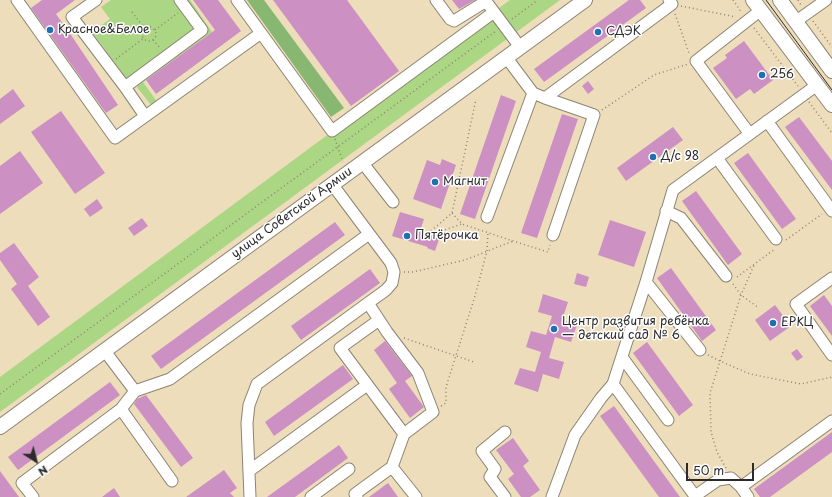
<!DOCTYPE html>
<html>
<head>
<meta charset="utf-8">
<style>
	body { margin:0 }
	#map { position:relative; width:832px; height:497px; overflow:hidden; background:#edddbb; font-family:"Playpen Sans",sans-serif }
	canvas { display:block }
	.north { position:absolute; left:16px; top:441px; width:40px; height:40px; -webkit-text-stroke:3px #fff; paint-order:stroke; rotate:144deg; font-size:11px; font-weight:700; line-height:16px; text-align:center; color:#2b2b2b }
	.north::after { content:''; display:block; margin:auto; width:14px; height:18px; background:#2b2b2b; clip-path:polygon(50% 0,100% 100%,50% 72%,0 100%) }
	.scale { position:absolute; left:686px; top:463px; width:68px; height:18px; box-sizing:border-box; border:2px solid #2b2b2b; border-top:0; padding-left:5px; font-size:12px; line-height:14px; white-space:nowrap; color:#2b2b2b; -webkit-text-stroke:3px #fff; paint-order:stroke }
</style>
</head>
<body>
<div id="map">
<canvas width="832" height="497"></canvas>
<div class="north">N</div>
<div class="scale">50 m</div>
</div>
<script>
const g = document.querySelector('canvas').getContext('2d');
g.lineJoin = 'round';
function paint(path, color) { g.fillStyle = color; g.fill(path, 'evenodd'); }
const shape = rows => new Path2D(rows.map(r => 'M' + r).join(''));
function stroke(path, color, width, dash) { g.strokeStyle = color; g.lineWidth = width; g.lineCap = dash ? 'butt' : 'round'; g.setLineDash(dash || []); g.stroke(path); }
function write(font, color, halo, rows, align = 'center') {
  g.font = font + ' "Playpen Sans",sans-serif'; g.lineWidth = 3; g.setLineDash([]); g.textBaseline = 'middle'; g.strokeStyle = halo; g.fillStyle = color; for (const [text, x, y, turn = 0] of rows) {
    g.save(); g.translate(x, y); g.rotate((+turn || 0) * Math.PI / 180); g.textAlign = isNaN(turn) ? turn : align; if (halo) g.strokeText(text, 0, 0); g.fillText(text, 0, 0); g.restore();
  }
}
paint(shape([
	[111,0,174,0,195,29,127,79,92,32,110,19,101,7],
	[187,0,190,0,212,32,143,82,160,106,151,105,137,87,140,79,208,29],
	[510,0,560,0,0,412,0,377]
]), '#abd683');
paint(shape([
	[247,0,264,0,344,108,331,117]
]), '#88b771');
paint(shape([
	[42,0,75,0,56,14,71,35,118,105,106,113,31,8],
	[193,0,218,0,241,31,156,94,146,80,215,30],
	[273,0,347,0,399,71,351,106],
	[452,0,475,0,459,9],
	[629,0,640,0,646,8,544,82,534,69],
	[744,41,773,80,754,94,750,89,736,99,713,68,727,58,725,55],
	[588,81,594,89,588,94,582,86],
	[13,89,25,106,0,124,0,99],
	[501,95,516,101,475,219,460,214],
	[61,111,105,173,75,194,31,132],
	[562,114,578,119,537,238,521,233],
	[799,117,832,161,832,190,785,127],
	[673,127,683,140,626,181,617,168],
	[20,151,43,183,0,214,0,166],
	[748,153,796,219,782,229,734,163],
	[442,159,456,165,441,209,413,199,427,160,440,165],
	[696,191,742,254,728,265,682,201],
	[97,199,103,208,90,217,84,209],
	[400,212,424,219,420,231,439,239,435,251,427,248,428,247,392,236],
	[142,218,148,226,134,236,128,228],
	[610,220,646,232,634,267,598,255],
	[335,222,345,235,161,369,151,356],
	[14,243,39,277,28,286,50,317,38,326,11,289,17,284,0,260,0,253],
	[671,268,716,330,702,341,657,278],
	[370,269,380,283,301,340,291,326],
	[577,273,589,277,586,287,574,284],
	[543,294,568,302,562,320,577,325,571,342,555,337,549,358,564,362,559,379,543,374,538,392,514,384,520,368,535,372,541,352,526,347,531,331,546,335,552,316,538,312],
	[824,295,832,306,832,336,810,306],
	[775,305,791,326,770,341,755,320],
	[385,341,412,376,405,381,424,407,410,418,389,389,397,383,374,350],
	[647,342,693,405,679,416,633,353],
	[797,349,803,357,797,361,791,353],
	[343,365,353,379,274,436,265,422],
	[110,382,120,395,18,470,8,457],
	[146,395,193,458,181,467,134,404,137,399],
	[614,406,680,497,659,497,600,416],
	[832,432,832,452,770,497,760,497,754,489],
	[513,438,529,461,523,466,540,490,530,497,521,497,508,479,514,474,496,450],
	[339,445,348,458,295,497,267,497],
	[224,470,237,488,230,493,234,497,186,497],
	[0,471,19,497,0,497],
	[388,483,398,497,369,497],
	[114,488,120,497,102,497]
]), '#cc90c2');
const minor = shape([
	[17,0,115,138,261,33,332,131,494,12,520,47],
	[96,0,72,17,125,87],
	[237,0,261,33],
	[436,0,450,19,454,21,483,3,488,4,494,12],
	[795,22,826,0],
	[506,57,533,93,545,98,672,4,669,0],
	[545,98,594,115,553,235],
	[145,116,125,87,202,30,180,0],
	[767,121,832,211],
	[749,133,696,61,761,10],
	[717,158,776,239],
	[362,162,393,202],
	[332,184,391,263,394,272,392,283,386,290,368,303,387,332,418,373,433,412,404,434,392,467,416,497],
	[666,211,681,218,726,276],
	[487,217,533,93],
	[832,278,796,304,832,355],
	[646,282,700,350],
	[379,320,340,348,404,434],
	[104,350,135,391,170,379,369,234],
	[622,357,668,420],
	[613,384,695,496,718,480,731,478,741,487],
	[121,409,172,481],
	[505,432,482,451,495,469,490,477,505,497],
	[249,471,367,385],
	[33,497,22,483,121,409,135,391],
	[250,497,247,423,249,405,257,384,368,303],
	[311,497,349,469],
	[357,497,355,494,392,467],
	[552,497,575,435,601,398,613,384,646,282,673,190,817,85],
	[748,497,741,487,832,421]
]);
const major = shape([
	[753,0,832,105],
	[780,0,832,71],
	[0,427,585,0]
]);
stroke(minor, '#8c8473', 13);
stroke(major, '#8c8473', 16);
stroke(shape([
	[733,0,742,13],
	[798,0,801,5],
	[681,6,736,17],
	[132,12,145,29],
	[675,14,689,53],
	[512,19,538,0],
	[813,21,832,47],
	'142 34a7 7 0 1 1 14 0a7 7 0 1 1-14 0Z',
	[754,28,798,86],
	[155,30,178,13],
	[153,40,161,49],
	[116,59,144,38],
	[809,102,832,133],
	[602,110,654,75,688,64],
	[335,139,343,162],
	[452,213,462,224,513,241,548,252,550,245],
	[425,236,452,213,476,99],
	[426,236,462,224],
	[786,240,822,214],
	[404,272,413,272,465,260,513,241],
	[737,277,775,249],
	[733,284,741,295,759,308],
	[404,338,474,362],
	[708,355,720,361,750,374,801,384,832,377],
	[0,394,496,31],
	[441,406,446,403,446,387,475,296,487,251,488,233],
	[726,468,717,452,711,432,710,393,741,295,755,263]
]), '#8c8473', 1.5, [1, 3]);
stroke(minor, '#fff', 11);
stroke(major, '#fff', 14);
stroke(shape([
	[766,0,832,90]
]), '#2b2b2b', 1);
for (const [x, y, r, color] of [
	[50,30,4,"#1f6fb2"],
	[598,32,4,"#1f6fb2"],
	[762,75,4,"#1f6fb2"],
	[653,157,4,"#1f6fb2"],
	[435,182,4,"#1f6fb2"],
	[407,236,4,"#1f6fb2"],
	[773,323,4,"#1f6fb2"],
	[554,329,4,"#1f6fb2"]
]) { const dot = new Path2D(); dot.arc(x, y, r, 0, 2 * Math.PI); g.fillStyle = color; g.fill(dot); stroke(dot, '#fff', 1.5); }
write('12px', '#2b2b2b', '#fff', [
	["Красное&Белое",58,30],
	["СДЭК",606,32],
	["256",770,75],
	["Д/с 98",661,157],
	["Магнит",443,182],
	["Пятёрочка",415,236],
	["Центр развития ребёнка",562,322],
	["— детский сад № 6",562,336],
	["ЕРКЦ",781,323]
], 'left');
write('12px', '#2b2b2b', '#fff', [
	["улица Советской Армии",292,213,-36]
]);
</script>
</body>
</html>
